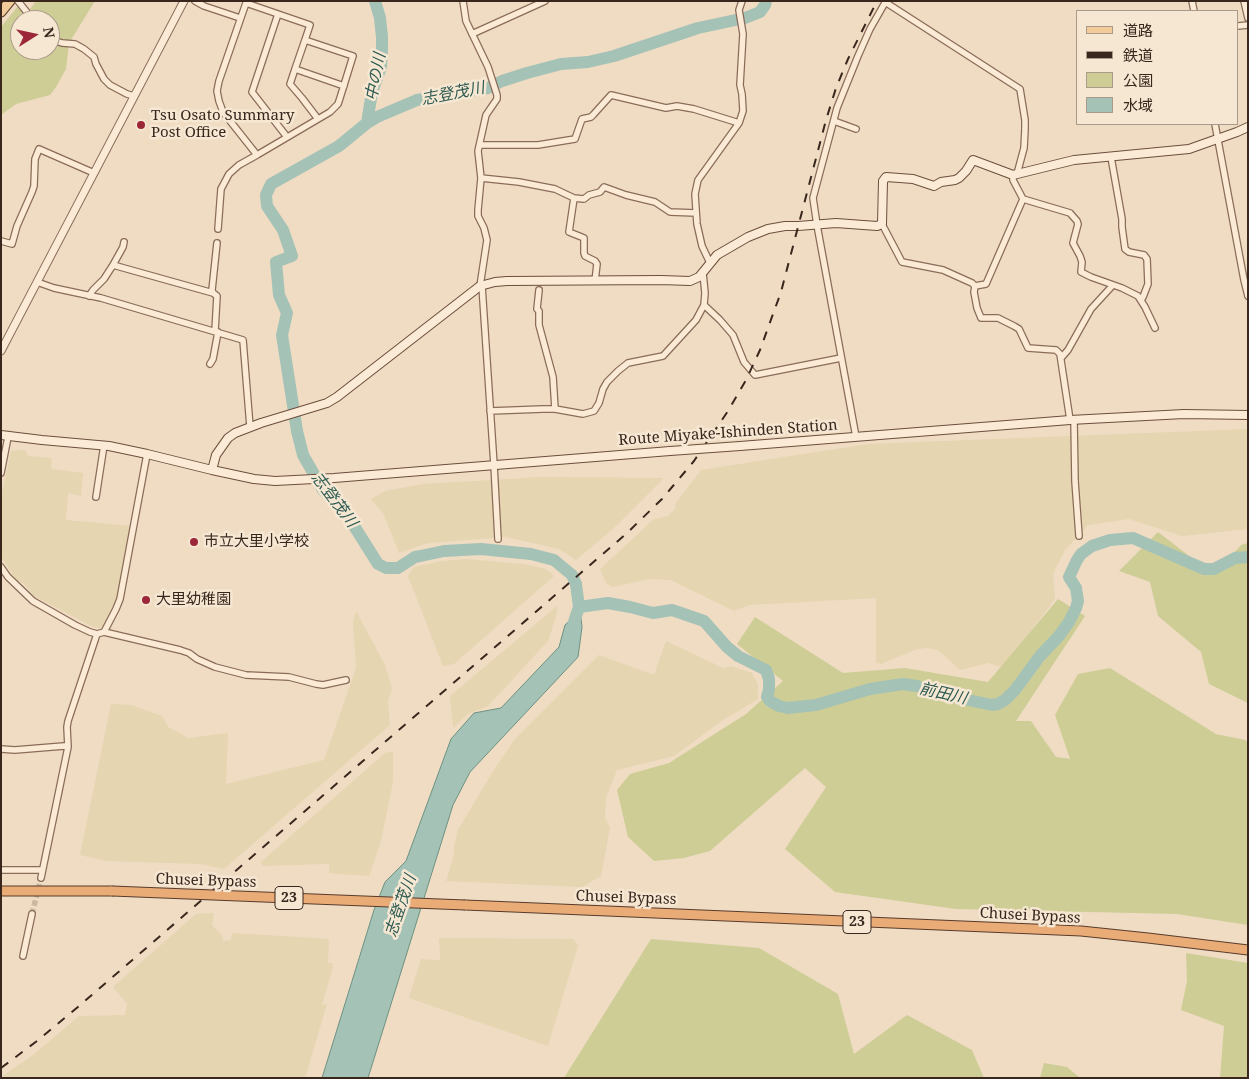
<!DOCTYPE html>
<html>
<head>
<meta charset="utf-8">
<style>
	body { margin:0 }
	#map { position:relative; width:1249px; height:1079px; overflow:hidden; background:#efdcc3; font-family:"Noto Serif","Noto Sans JP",serif }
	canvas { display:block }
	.frame { position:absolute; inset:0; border:2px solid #39271e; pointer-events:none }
	.legend { position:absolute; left:1076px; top:10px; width:162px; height:115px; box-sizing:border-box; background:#f6e7d3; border:1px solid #aa9a8b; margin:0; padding:6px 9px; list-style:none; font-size:15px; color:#39271e }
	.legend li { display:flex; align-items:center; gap:10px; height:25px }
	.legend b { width:25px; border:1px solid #aa9a8b }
	.north { position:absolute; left:10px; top:10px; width:50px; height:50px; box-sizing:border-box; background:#f6e7d3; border:1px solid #aa9a8b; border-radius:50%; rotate:80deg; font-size:14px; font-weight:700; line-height:20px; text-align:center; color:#39271e }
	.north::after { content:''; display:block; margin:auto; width:18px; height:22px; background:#9b2738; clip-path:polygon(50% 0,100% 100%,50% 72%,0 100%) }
</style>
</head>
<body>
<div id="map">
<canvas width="1249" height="1079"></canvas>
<div class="frame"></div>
<ul class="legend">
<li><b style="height:6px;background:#f3cb9a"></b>道路</li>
<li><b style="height:6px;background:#39271e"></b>鉄道</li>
<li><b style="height:14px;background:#cecd96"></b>公園</li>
<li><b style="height:14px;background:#a5c2b6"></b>水域</li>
</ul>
<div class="north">N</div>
</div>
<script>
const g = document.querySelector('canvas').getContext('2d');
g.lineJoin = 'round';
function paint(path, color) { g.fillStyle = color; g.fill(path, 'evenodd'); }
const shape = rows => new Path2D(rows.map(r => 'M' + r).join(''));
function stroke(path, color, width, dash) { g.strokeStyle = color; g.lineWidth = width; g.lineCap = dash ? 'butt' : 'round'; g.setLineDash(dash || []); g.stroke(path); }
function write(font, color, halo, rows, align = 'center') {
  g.font = font + ' "Noto Serif","Noto Sans JP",serif'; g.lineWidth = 5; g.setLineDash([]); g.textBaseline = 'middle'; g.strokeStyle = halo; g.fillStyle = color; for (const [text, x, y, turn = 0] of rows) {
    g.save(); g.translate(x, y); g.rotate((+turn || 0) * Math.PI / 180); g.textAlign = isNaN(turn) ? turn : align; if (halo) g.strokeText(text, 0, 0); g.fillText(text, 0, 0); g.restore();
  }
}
paint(shape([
	[1248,429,1248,529,1182,536,1129,519,1088,525,1065,550,1053,574,1055,599,1023,641,1005,668,988,663,960,670,938,650,928,648,917,649,881,664,876,662,876,598,749,605,734,611,671,580,649,579,613,587,606,583,600,569,654,519,668,516,676,508,675,504,701,470,868,444],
	[25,450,28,456,52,458,51,469,83,473,81,496,68,493,66,520,132,526,118,599,104,625,100,628,95,628,34,596,24,584,16,579,1,557,1,497,11,451],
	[542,477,664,478,615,527,576,560,559,549,506,537,428,543,399,553,383,513,371,499,385,491,423,484],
	[466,559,524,564,546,569,554,576,454,664,443,666,408,576,414,567,442,561],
	[557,606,556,617,548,641,488,706,468,714,453,728,450,696],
	[356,611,385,665,392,689,388,701,390,725,224,869,200,864,106,861,80,855,111,704,131,705,162,716,168,727,188,738,228,733,226,784,324,760,356,668,353,622],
	[666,641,723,668,731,666,752,673,758,684,758,699,723,720,674,756,617,770,606,798,605,818,610,828,601,876,582,887,446,881,454,855,454,847,458,830,495,768,515,739,599,655,654,675],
	[393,751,393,782,381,841,369,876,329,873,329,864,262,866,261,862,385,753],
	[214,913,212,925,222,935,223,941,231,940,232,933,329,939,328,963,332,963,333,967,322,1005,327,1004,305,1078,1,1078,1,1077,33,1055,79,1016,125,1015,127,1004,113,987,196,914],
	[439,938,573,939,578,946,548,1046,409,998,421,959,440,960]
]), '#e5d5b0');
paint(shape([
	[36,1,95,1,69,43,66,69,56,87,50,95,16,104,1,115,1,27,17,7,30,9],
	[20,20,50,20,50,50,20,50],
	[1158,532,1214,575,1241,545,1248,543,1248,703,1209,684,1201,652,1158,616,1150,582,1119,571],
	[1058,599,1085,616,1016,721,1031,721,1056,757,1070,759,1055,715,1078,674,1110,668,1216,734,1245,740,1248,742,1248,925,1177,914,956,909,835,892,785,849,826,787,805,768,710,851,684,858,654,861,628,837,617,790,630,774,669,763,746,714,783,681,737,644,755,617,843,673,905,668,988,682],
	[651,939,759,948,838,994,854,1054,907,1015,972,1050,984,1078,564,1078],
	[1186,953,1248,963,1248,1078,1220,1078,1224,1026,1181,1010,1187,981],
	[1044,1063,1067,1067,1080,1078,1040,1078]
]), '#cecd96');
const water = shape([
	[580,610,582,627,578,657,470,772,453,805,368,1078,322,1078,374,910,385,882,406,861,451,739,474,713,501,708,559,647,565,625,580,610]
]);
paint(water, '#a5c2b6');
stroke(water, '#6c9182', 1);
stroke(shape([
	[367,123,372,92,381,67,382,50,382,37,380,18,375,1],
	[579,607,608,603,630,607,653,613,672,610,704,621,727,647,738,656,766,670,769,679,769,690,767,697,770,701,779,706,788,708,816,705,870,689,903,684,917,686,935,693,992,705,998,704,1005,700,1015,690,1040,656,1059,636,1069,622,1076,608,1078,601,1076,588,1069,577,1077,560,1081,554,1092,546,1110,540,1133,538,1204,569,1214,569,1235,558,1248,557],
	[572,628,579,607,576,584,572,575,554,560,531,554,481,549,444,551,425,555,415,557,398,568,386,568,378,564,349,518,323,490,303,455,297,431,282,335,287,313,279,295,276,262,292,256,283,230,267,206,266,195,271,184,339,146,367,123,377,117,417,100,488,88,502,81,527,73,561,64,588,62,614,56,698,28,745,18,760,12,765,5,766,1]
]), '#a5c2b6', 12);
stroke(shape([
	[32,914,41,878]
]), '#cbb8a2', 5.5, [5.5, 3]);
const minor = shape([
	[18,1,33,20],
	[195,1,204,6,240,18],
	[463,1,466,21,488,67,497,95,497,99,486,115,478,151,481,178,478,210,478,216,484,228,487,240,480,286],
	[1192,1,1194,11],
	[1244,1,1248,18],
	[885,2,1020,89,1025,120,1025,129,1024,148,1017,174],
	[278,14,252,92,287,137],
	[1238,26,1248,25],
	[472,34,545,1],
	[50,39,62,43,75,44,84,49,94,57,96,64,104,79,110,85,127,94,134,96],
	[295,69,305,40],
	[318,119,302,98,290,84,295,69,344,86],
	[834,121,856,129],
	[1215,124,1244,280,1248,296],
	[480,145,538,145,575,139,582,119,591,117,593,115,611,95,666,108,677,106,694,109,739,123],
	[1111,157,1122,219,1122,227,1125,249,1129,252,1144,255,1147,259,1148,284,1143,297,1141,300],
	[481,178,519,182,555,189,574,198,584,199,589,195,600,192,604,187,626,195,655,202,670,212,696,213],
	[574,198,569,232,584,238,584,253,585,256,595,261,597,264,595,281],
	[1023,199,1070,213,1077,221,1078,224,1073,243,1080,256,1082,262,1081,272,1091,277,1122,288,1138,296,1145,307,1155,328],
	[882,224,902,262,943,270,972,283,975,286,986,284,1023,199,1013,180,1013,175],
	[218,229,221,189,229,174,239,165,257,155,330,112,338,104,340,98,353,56,305,40,310,25,246,3,219,81,217,91,219,101,223,112,257,155],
	[1,241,12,244,17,226,32,192,34,186,35,159,39,149,94,173],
	[710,263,702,246,697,224,695,194,698,180,739,123,743,111,742,94,740,85,743,34,739,10,742,1],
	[113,265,123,247,124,242],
	[37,282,54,288,101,298,128,306,243,340,250,427],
	[482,286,494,465,498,539],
	[975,286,974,292,977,308,981,318,998,318,1014,326,1019,329,1028,348,1056,350,1060,354,1070,420],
	[539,290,537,309,539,311,539,325,553,377,555,409],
	[89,296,93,290,104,279,113,265,213,293],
	[704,305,720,320,733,335,744,362,755,375,841,358],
	[215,331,217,296,213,293,212,290,217,243],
	[1061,358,1068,350,1091,309,1113,285],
	[210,364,213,359,218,332],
	[490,411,543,409,555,409,583,414,594,411,599,403,603,389,607,382,618,371,628,363,663,356,696,320,704,305,705,293,703,273],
	[1074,420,1075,481,1079,536],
	[856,437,817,225,813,198,837,108,858,56,870,29,886,1],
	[1,473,8,437],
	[96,497,104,445],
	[1,567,8,577,33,601,75,625,90,632,97,634,104,632,180,650,189,653,197,659,215,667,246,675,289,677,316,684,323,685,346,680],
	[104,632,116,609,120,599,147,454],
	[1,749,15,750,64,746,68,747],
	[1,870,42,870],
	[41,878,68,747,67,727,68,721,97,634],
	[23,956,32,914]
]);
const tertiary = shape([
	[1,351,184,1]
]);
const secondary = shape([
	[1,435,42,440,109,446,147,454,212,470,254,479,275,481,334,478,670,451],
	[740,446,1070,420,1184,414,1248,415],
	[212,470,216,455,228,438,235,433,261,423,327,403,337,397,480,286,495,282,507,281,661,280,690,281,699,277,717,255,748,237,768,229,785,226,798,226,836,223,877,226,882,224,883,181,886,177,913,179,934,186,941,182,955,180,959,178,966,171,973,160,1013,175,1074,160,1189,149,1237,132,1248,127]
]);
const primary = shape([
	[1,12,10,1]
]);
const trunk = shape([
	[1,891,112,891],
	[465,905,1081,931,1148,938,1248,950]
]);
stroke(minor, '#8a6c59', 8);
stroke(tertiary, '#8a6c59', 9);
stroke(secondary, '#6c4e3c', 10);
stroke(primary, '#583b2d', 11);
stroke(trunk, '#583b2d', 11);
stroke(minor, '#faead6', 5.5);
stroke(tertiary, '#faead6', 7);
stroke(secondary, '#faead6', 8);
stroke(primary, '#f3cb9a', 9);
stroke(trunk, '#eaac76', 9);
stroke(shape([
	[1,1068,37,1041,79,1006,626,534,662,499,694,461,728,411,746,380,760,350,781,292,826,120,836,88,848,59,877,1]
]), '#39271e', 2, [9, 9]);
const secondaryBridge = shape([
	[670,451,740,446]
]);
const trunkBridge = shape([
	[112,891,465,905]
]);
stroke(secondaryBridge, '#6c4e3c', 10, []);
stroke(trunkBridge, '#583b2d', 11, []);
stroke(secondaryBridge, '#faead6', 8);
stroke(trunkBridge, '#eaac76', 9);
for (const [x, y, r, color] of [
	[141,125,5,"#9b2738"],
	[194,542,5,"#9b2738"],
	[146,600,5,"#9b2738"]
]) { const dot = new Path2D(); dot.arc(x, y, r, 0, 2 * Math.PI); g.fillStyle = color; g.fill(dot); stroke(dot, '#f6e7d3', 2); }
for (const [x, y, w] of [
	[289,898,28],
	[857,922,28]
]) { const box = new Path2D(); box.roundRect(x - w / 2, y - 11.5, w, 23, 4); g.fillStyle = '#f6e7d3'; g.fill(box); stroke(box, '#39271e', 1); }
write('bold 14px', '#39271e', null, [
	["23",289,898],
	["23",857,922]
]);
write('15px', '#39271e', '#f6e7d3', [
	["Tsu Osato Summary",151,116],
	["Post Office",151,133],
	["市立大里小学校",204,542],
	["大里幼稚園",156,600]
], 'left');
write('15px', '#39271e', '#f6e7d3', [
	["Route Miyake-Ishinden Station",728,433,-4],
	["Chusei Bypass",206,881,2],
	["Chusei Bypass",626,898,2],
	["Chusei Bypass",1030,916,3]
]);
write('italic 16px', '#2c5a51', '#f6e7d3', [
	["中の川",376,77,-79],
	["志登茂川",453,94,-11],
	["志登茂川",334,500,53],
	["前田川",943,694,13],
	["志登茂川",401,906,-71]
]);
</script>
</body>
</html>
